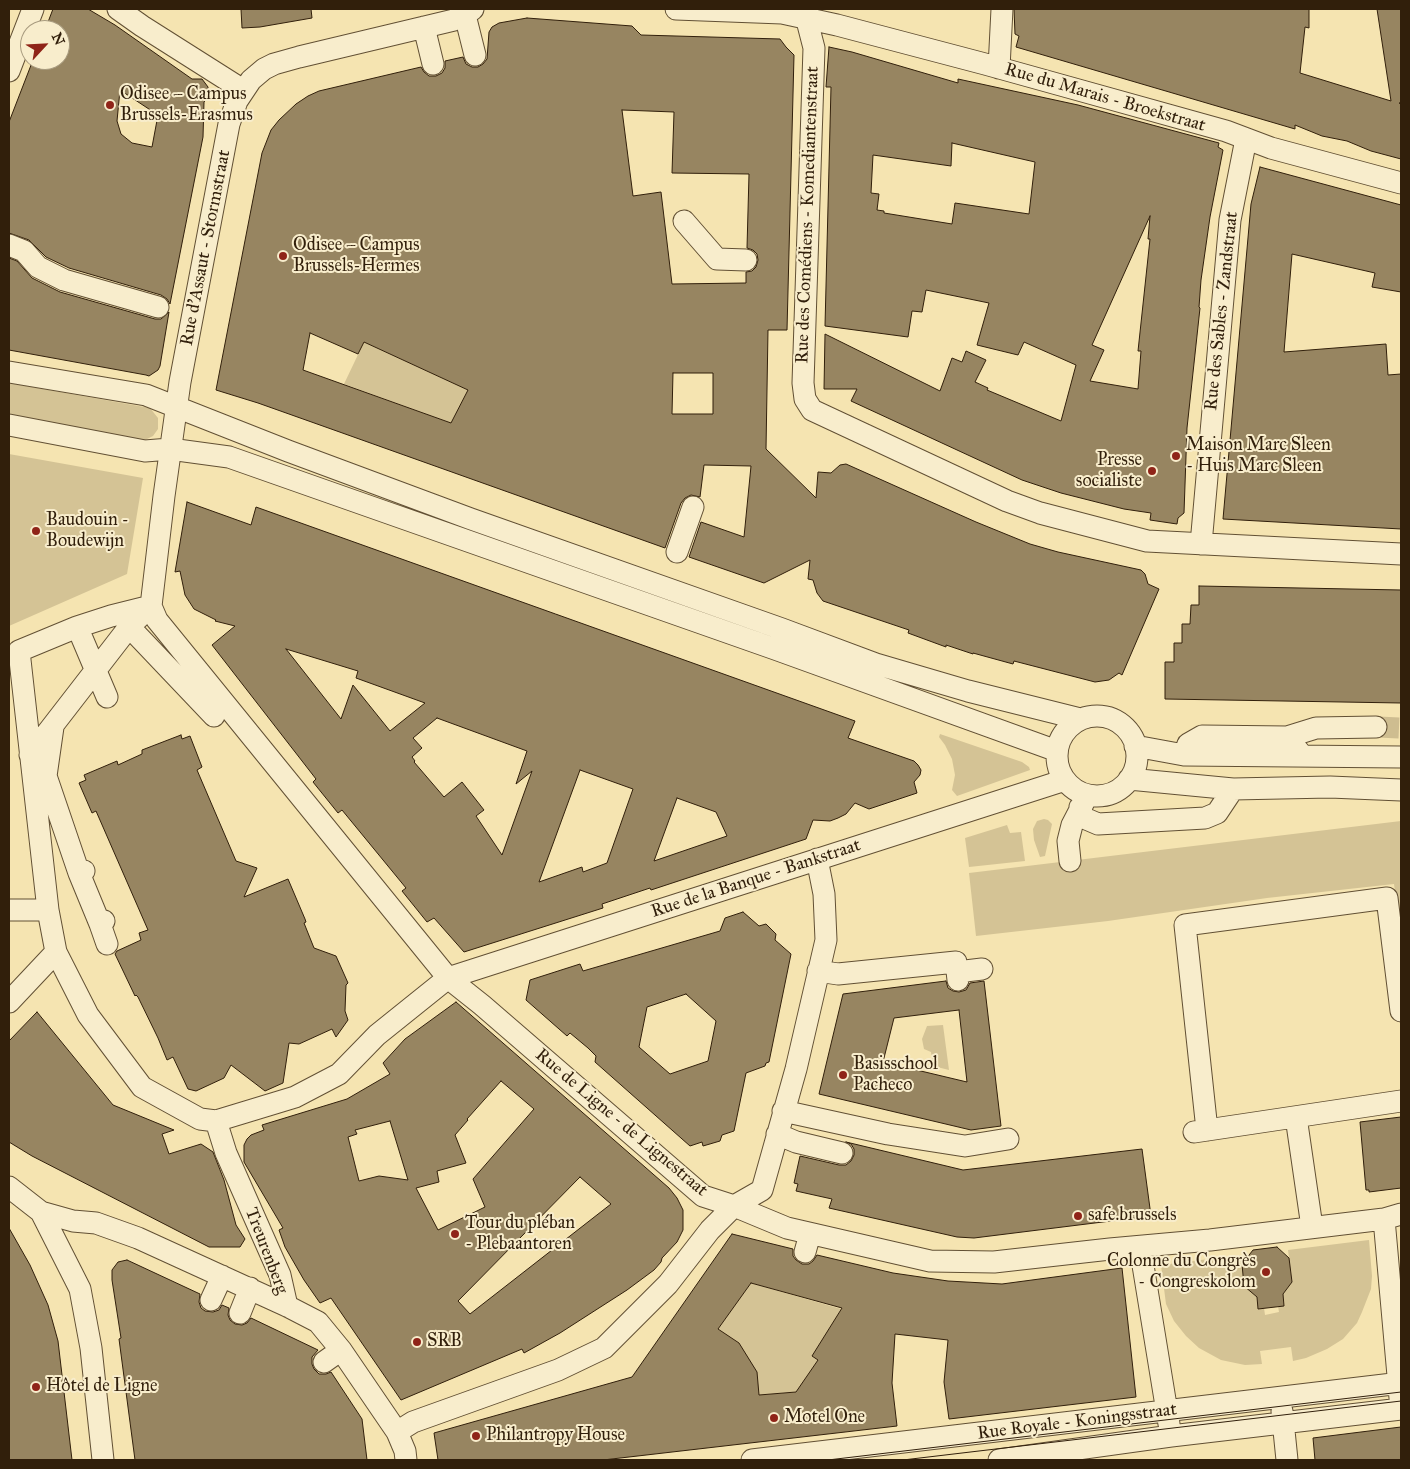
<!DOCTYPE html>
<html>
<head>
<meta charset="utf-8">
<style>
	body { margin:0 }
	#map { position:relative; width:1410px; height:1469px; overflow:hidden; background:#f5e4b1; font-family:"IM FELL Great Primer",serif }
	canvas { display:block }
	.frame { position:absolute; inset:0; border:10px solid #311f0b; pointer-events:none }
	.north { position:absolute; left:20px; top:20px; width:50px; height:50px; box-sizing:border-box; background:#f8edcc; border:1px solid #a89b7f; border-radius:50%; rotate:65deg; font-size:14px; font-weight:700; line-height:20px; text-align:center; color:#311f0b }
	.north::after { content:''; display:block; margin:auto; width:18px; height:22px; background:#8f2418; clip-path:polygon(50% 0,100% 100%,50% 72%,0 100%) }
</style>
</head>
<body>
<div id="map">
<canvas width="1410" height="1469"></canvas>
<div class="frame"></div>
<div class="north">N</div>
</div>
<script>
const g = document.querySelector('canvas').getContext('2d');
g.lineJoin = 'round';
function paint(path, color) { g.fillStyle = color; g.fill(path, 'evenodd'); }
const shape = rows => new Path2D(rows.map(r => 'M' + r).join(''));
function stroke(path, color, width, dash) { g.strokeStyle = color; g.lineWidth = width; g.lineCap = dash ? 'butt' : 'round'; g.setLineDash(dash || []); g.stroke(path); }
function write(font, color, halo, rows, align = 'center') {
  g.font = font + ' "IM FELL Great Primer",serif'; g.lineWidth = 4; g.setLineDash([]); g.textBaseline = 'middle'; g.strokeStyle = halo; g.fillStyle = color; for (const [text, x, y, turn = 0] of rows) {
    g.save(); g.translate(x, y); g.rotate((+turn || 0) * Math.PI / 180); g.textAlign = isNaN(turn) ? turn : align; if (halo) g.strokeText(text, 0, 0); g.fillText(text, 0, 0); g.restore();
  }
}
paint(shape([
	[364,342,468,390,451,423,344,384],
	[9,383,150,408,158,418,158,429,153,436,145,440,9,415],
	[9,454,143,478,127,574,9,626],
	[940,734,1022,762,1029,767,1030,770,957,796,952,790,955,775,952,759,945,745,939,737],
	[1044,819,1048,820,1052,824,1045,856,1040,857,1034,840,1033,829,1037,821],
	[1401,821,1401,935,1394,884,1267,898,1108,921,976,936,969,873],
	[1007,825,1010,833,1021,832,1025,861,969,867,965,838],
	[943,1025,949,1070,933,1066,931,1052,924,1049,922,1039,927,1026],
	[1369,1240,1372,1276,1371,1289,1362,1312,1357,1323,1343,1339,1327,1349,1306,1358,1293,1361,1291,1347,1260,1351,1262,1364,1245,1365,1221,1360,1199,1348,1186,1336,1174,1321,1166,1304,1161,1265,1241,1255,1244,1286,1257,1297,1258,1309,1264,1308,1265,1315,1279,1312,1278,1306,1284,1306,1283,1294,1292,1282,1288,1250],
	[751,1283,841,1309,813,1356,818,1360,805,1379,804,1391,759,1395,739,1343,718,1329]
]), '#d4c395');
const building = shape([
	[53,9,88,9,115,25,192,79,202,79,208,87,208,97,204,102,203,137,170,304,167,299,161,295,69,268,46,257,29,240,9,233,9,122,33,60,60,60,60,30,45,30,53,9],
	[120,90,158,115,152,147,132,143,121,134,117,121,120,90],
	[241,9,311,9,312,18,260,27,242,28,241,9],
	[1014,9,1309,9,1309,28,1305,27,1300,73,1391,101,1377,9,1401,9,1401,103,1399,103,1401,104,1401,159,1371,151,1347,141,1322,136,1295,125,1295,129,1016,47,1019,36,1015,34,1014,9],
	[527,18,632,26,641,35,780,39,786,47,794,55,787,330,768,330,766,449,816,498,818,472,831,473,840,465,846,464,976,522,1030,544,1058,552,1141,570,1145,574,1148,584,1159,589,1122,675,1119,673,1109,680,1095,682,1014,661,1013,664,973,653,973,654,946,645,946,647,908,633,909,630,823,601,817,593,813,580,808,579,810,560,764,583,689,557,701,522,744,537,751,466,704,465,700,497,691,495,685,498,681,503,665,548,334,430,258,403,216,390,262,153,271,130,279,120,296,104,308,96,319,91,421,67,424,72,429,76,436,76,442,73,445,68,445,61,463,57,466,64,472,67,478,67,483,64,487,59,489,32,492,27,499,23,527,18],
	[622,110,674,112,672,173,749,174,747,248,753,250,757,254,758,260,756,267,752,271,746,272,746,283,672,284,661,192,633,196,622,110],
	[310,333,358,354,364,342,468,390,451,423,303,370,310,333],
	[673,373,713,373,713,414,672,414,673,373],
	[829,47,852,52,958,83,958,79,1078,105,1219,143,1218,147,1223,150,1210,217,1201,280,1199,307,1200,308,1187,428,1184,513,1178,518,1177,524,1150,520,1151,513,1124,509,1061,493,1022,480,851,401,857,389,824,389,825,334,940,391,952,358,962,362,966,351,986,360,975,382,988,388,987,390,1061,421,1076,365,1024,342,1018,355,977,345,989,303,926,290,922,312,912,311,908,337,825,326,831,87,826,87,829,47],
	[952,143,1035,162,1029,214,955,203,952,224,884,213,884,211,877,210,879,194,871,193,873,155,951,166,952,143],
	[1150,216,1148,239,1150,239,1138,351,1141,351,1138,389,1090,381,1104,350,1092,345,1150,216],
	[1260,167,1401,205,1401,292,1372,287,1375,273,1292,254,1284,352,1386,344,1388,375,1401,374,1401,529,1223,519,1251,204,1260,167],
	[9,258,17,261,32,278,60,292,155,319,161,319,169,312,160,366,158,370,149,376,146,375,9,350,9,258],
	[187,502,251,525,256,507,855,721,848,738,914,761,918,765,921,770,920,775,914,782,917,793,869,809,855,803,846,814,838,818,830,821,813,820,806,839,651,890,650,888,602,904,603,908,464,952,434,918,427,922,402,891,406,888,342,810,338,813,313,782,316,779,212,645,235,626,215,621,216,620,194,609,185,595,180,571,175,572,187,502],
	[286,649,358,671,356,678,425,703,390,731,353,685,341,719,286,649],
	[437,718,527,751,516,784,532,771,502,855,476,816,484,810,462,782,444,797,414,762,415,761,412,757,422,748,413,738,437,718],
	[580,770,633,789,607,863,583,872,582,867,539,882,580,770],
	[677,798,716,812,727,836,654,861,677,798],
	[1199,586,1401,590,1401,703,1165,699,1165,662,1174,662,1174,643,1182,643,1182,624,1190,624,1191,605,1199,605,1199,586],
	[181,735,182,739,190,736,202,767,197,770,236,861,257,868,244,897,288,879,305,919,306,922,304,923,314,948,336,956,348,983,346,985,345,1011,348,1020,336,1037,332,1029,299,1044,289,1043,283,1083,265,1091,231,1065,224,1078,196,1091,188,1089,173,1057,167,1060,158,1038,138,997,136,995,135,996,115,954,117,951,141,940,139,933,148,930,96,811,92,813,79,783,86,780,84,775,117,761,118,765,142,754,142,750,181,735],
	[743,912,759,926,766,924,776,934,775,940,791,954,769,1062,766,1063,765,1066,746,1073,734,1131,722,1135,720,1141,703,1146,702,1142,690,1146,595,1062,596,1056,588,1048,570,1033,567,1036,526,1000,530,980,580,964,583,971,720,931,725,918,743,912],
	[686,994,716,1021,708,1061,670,1074,639,1047,647,1007,686,994],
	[946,981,948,988,953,991,959,992,966,990,970,983,984,981,1001,1126,971,1130,819,1094,843,994,946,981],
	[959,1010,967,1082,883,1062,894,1018,959,1010],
	[456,1002,669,1188,677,1198,683,1210,683,1230,677,1242,662,1258,661,1262,654,1270,627,1290,560,1333,524,1353,522,1349,401,1400,331,1298,320,1303,304,1280,285,1247,279,1230,283,1228,244,1162,244,1145,247,1139,251,1135,264,1130,262,1125,347,1099,390,1074,383,1063,405,1039,456,1002],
	[501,1081,534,1109,473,1179,485,1207,438,1230,416,1188,439,1182,437,1171,466,1163,455,1135,468,1120,467,1119,501,1081],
	[390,1121,408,1180,379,1176,359,1181,348,1137,357,1134,355,1130,390,1121],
	[580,1177,611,1204,470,1314,458,1301,580,1177],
	[37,1012,113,1105,174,1130,162,1134,169,1154,201,1144,213,1152,224,1180,236,1225,245,1239,240,1247,209,1247,32,1156,9,1142,9,1041,37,1012],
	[1401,1117,1401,1188,1369,1192,1369,1190,1366,1190,1360,1122,1401,1117],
	[846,1142,963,1170,1142,1149,1151,1216,974,1238,957,1237,829,1208,832,1199,796,1191,798,1184,794,1183,800,1156,839,1165,846,1165,851,1161,854,1155,854,1149,851,1144,846,1142],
	[9,1228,30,1265,48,1305,58,1341,72,1460,9,1460,9,1228],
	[732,1234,793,1249,793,1256,796,1260,802,1264,809,1264,813,1261,817,1255,893,1273,948,1281,1002,1284,1122,1268,1136,1397,949,1419,944,1382,948,1340,895,1334,892,1383,897,1426,603,1460,438,1460,434,1433,632,1377,732,1234],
	[751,1283,842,1308,812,1356,818,1360,796,1392,759,1395,757,1372,739,1343,718,1329,751,1283],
	[1277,1247,1289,1258,1292,1282,1283,1294,1284,1306,1258,1309,1257,1297,1244,1286,1242,1264,1253,1250,1277,1247],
	[127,1260,200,1294,199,1302,201,1308,205,1311,213,1312,219,1310,222,1305,229,1308,228,1315,230,1320,235,1324,242,1325,247,1323,251,1318,318,1350,312,1357,312,1364,314,1369,319,1374,326,1374,331,1372,362,1419,367,1460,135,1460,119,1339,121,1338,112,1280,112,1270,118,1262,127,1260],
	[1401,1427,1401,1460,1315,1460,1313,1438,1401,1427]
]);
paint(building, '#978561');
stroke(building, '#311f0b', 1);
stroke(shape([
	[1378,727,1401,728]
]), '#cebd90', 21, [21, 11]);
const minor = shape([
	[118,9,142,26,243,90],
	[473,9,465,15,454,20,299,57,274,64,264,69,251,80,237,101,229,124,180,382,164,496,151,606,157,620,448,978,482,1005,703,1196,734,1206,787,1228,930,1261,994,1262,1110,1249,1210,1240,1384,1219,1401,1214],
	[676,9,782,13,837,25,985,64,1226,131,1271,148,1401,183],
	[804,9,814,48,803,383,805,399,812,410,1007,501,1040,513,1147,541,1401,554],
	[465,15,475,55],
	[424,27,433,64],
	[999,68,1002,9],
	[9,71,33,9],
	[684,221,717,259,746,260],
	[9,245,24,251,38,267,64,280,158,307],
	[9,372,146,395,288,451,471,519,782,629,876,664,968,691,1080,719],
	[9,425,145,451,170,449,229,457,775,649,1057,751],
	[1201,544,1230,220,1246,139],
	[677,552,693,507],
	[137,635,214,716],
	[82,638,107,697],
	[19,651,48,910,56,952,88,1015,142,1087,200,1119,216,1121,295,1097,339,1074,377,1035,448,978,1065,780],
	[19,651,77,627,111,616,151,606],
	'1057 756a40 40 0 1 1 80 0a40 40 0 1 1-80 0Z',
	[53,727,46,776,79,873],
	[1287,737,1316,728,1376,727],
	[1135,746,1184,755,1401,757],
	[30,755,129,627,151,606],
	[1184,755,1188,744,1202,736,1287,737,1302,755],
	[1129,779,1233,789,1330,787,1401,790],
	[1080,807,1084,818,1098,824,1205,818,1217,813,1233,789],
	[1070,861,1068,841,1072,825,1085,800],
	[84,871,79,873,100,924],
	[9,910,48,910],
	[104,921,100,924,107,944],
	[818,971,838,974,956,962,958,980],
	[957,972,982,969],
	[9,1002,56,952],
	[783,1111,888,1134,965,1146,1008,1139],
	[1296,1117,1312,1227],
	[216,1121,226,1153,280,1275,287,1306],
	[1207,1130,1185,925,1387,898,1401,1011],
	[1194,1132,1401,1101],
	[777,1134,796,1142,842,1153],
	[9,1187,41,1212,80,1289,91,1348,103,1460],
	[41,1212,73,1221,96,1223,138,1238,287,1306,318,1322,341,1350,397,1432,405,1451,406,1460],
	[1384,1219,1400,1398],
	[1140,1247,1169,1424],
	[805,1252,810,1234],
	[211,1300,222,1276],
	[240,1313,250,1288],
	[324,1362,341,1350],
	[1282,1411,1287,1460],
	[397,1432,413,1422,558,1370,604,1348,668,1284,710,1230,734,1206,762,1190,796,1069,826,940,824,894,817,859],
	[752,1460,1401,1383],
	[999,1460,1171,1436,1401,1409]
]);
stroke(minor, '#625034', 23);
stroke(minor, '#f8edcc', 21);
stroke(shape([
	[828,1460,1401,1392],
	[903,1460,1401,1401]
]), '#311f0b', 1);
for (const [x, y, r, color] of [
	[110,105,5,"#8f2418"],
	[283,256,5,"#8f2418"],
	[1176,456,5,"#8f2418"],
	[1152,471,5,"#8f2418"],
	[36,531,5,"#8f2418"],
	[843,1075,5,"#8f2418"],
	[1078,1216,5,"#8f2418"],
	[455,1234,5,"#8f2418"],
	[1266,1272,5,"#8f2418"],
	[417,1342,5,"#8f2418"],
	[36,1387,5,"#8f2418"],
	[774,1418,5,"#8f2418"],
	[476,1436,5,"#8f2418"]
]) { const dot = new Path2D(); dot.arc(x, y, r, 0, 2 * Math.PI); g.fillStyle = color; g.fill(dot); stroke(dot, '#f8edcc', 2); }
write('18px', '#311f0b', '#f8edcc', [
	["Odisee – Campus",120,95],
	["Brussels-Erasmus",120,116],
	["Odisee – Campus",293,246],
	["Brussels-Hermes",293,267],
	["Maison Marc Sleen",1186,446],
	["- Huis Marc Sleen",1186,467],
	["Presse",1142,461,"right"],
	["socialiste",1142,482,"right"],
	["Baudouin -",46,521],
	["Boudewijn",46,542],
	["Basisschool",853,1065],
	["Pacheco",853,1086],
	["safe.brussels",1088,1216],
	["Tour du pléban",465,1224],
	["- Plebaantoren",465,1245],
	["Colonne du Congrès",1256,1262,"right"],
	["- Congreskolom",1256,1283,"right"],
	["SRB",427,1342],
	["Hôtel de Ligne",46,1387],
	["Motel One",784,1418],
	["Philantropy House",486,1436]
], 'left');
write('18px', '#311f0b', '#f8edcc', [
	["Rue du Marais - Broekstraat",1105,98,16],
	["Rue des Comédiens - Komediantenstraat",808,215,-88],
	["Rue d'Assaut - Stormstraat",206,248,-79],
	["Rue des Sables - Zandstraat",1222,311,-84],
	["Rue de la Banque - Bankstraat",756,879,-18],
	["Rue de Ligne - de Lignestraat",621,1123,40],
	["Treurenberg",266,1251,69],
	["Rue Royale - Koningsstraat",1077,1422,-7]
]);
</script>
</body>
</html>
